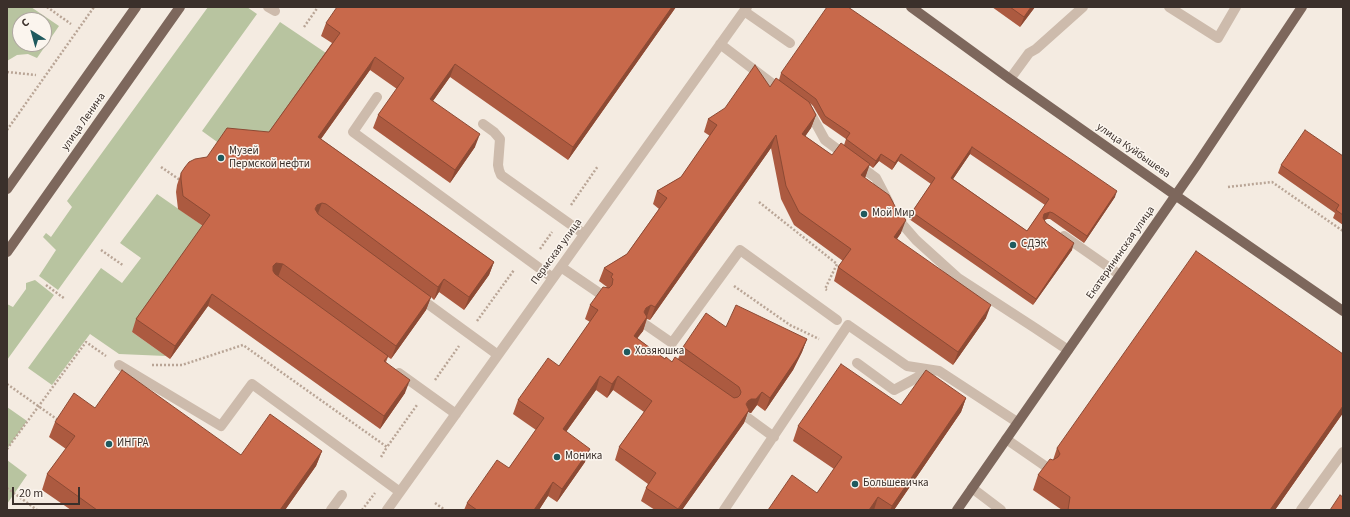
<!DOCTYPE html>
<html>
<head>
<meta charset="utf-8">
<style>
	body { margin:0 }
	#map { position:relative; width:1350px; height:517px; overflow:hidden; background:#f4ebe1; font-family:"Source Sans 3",sans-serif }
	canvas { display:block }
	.frame { position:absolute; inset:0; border:8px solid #3b302b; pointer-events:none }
	.north { position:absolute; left:12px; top:12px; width:40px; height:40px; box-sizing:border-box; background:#fbf5ee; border:1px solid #aea6a0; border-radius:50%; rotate:323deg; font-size:11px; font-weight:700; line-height:16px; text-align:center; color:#3b302b }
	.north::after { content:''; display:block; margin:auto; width:14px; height:18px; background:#1f5a5e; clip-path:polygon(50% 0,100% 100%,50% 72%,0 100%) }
	.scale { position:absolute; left:12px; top:487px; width:68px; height:18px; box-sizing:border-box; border:2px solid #3b302b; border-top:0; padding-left:5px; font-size:12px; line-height:14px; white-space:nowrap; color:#3b302b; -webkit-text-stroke:3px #fbf5ee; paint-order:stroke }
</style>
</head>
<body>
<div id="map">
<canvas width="1350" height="517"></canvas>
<div class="frame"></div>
<div class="north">С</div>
<div class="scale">20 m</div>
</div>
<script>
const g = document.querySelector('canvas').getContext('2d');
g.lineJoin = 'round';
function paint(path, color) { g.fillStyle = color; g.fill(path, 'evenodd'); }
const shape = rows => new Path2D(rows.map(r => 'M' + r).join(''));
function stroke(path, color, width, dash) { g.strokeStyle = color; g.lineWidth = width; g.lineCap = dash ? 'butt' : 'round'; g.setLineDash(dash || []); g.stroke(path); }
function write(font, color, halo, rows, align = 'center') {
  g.font = font + ' "Source Sans 3",sans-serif'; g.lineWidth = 3; g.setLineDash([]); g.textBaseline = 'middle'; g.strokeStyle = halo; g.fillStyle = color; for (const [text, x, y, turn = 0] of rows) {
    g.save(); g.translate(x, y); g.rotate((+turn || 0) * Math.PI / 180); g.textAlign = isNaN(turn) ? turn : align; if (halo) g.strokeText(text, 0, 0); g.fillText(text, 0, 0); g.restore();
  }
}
paint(shape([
	[7,7,31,7,59,26,37,58,28,54,17,55,7,61],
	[20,20,44,20,44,44,20,44],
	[208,7,247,7,257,14,58,290,39,276,56,250,43,237,46,233,51,237,72,207,67,201],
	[280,22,329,55,265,145,220,144,202,131],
	[157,194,206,228,132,332,166,356,119,354,90,334,52,385,28,368,101,268,122,283,141,258,120,243],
	[35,280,54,295,7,360,7,304,13,307,26,289,26,283],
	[7,407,27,421,7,449],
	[7,460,27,475,7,504]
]), '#b8c4a0');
stroke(shape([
	[47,7,71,24],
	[304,27,318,7],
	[7,72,36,75],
	[7,130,94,7],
	[161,167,180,180],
	[1228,187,1272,182,1343,231],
	[759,202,837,264,825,289,827,290],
	[571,205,598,166],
	[540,249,552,232],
	[101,250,124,266],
	[46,285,65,299],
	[734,286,790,325,819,339],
	[477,321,514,270],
	[152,365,182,365,243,345,387,447,417,405],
	[435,380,459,346],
	[7,384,58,420],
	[7,449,86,342,106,356],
	[381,457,387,447],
	[7,488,37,510],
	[435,503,445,510],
	[362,510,375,493]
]), '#b9a596', 2.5, [2, 2]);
stroke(shape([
	[268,7,275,11],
	[1169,7,1218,38,1236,7],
	[744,11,790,43],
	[720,44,782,91],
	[1010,79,1029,53,1036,49,1083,7],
	[377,97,353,132,553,278],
	[806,109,809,111,825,140,876,178,889,203],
	[483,124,494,132,500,139,498,165,499,170,501,175,584,234],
	[896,217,916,240,958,278,1035,328,1068,350],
	[1064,236,1120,275],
	[561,267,602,295],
	[417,296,498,355],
	[646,325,672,343,740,250,837,320],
	[857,363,894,390,931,370],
	[119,365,221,426,252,384,400,492],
	[399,373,456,414],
	[748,418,774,437],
	[1006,439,1048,468],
	[972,488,1001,510],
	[331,510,342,495],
	[387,510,747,7],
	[724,510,848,325,907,366,939,371,1017,422],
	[1301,510,1343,452]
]), '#cdbbac', 10);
stroke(shape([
	[911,7,1010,79,1175,195,1343,311],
	[7,189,136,7],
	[7,252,180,7],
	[957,510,1196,166,1302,7]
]), '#7d675c', 10);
paint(shape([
	[676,7,568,160,450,77,433,101,475,147,450,183,373,128,378,115,397,89,370,70,321,139,494,262,489,275,464,310,439,292,434,300,431,297,426,310,391,359,388,357,386,362,405,393,380,429,208,306,170,359,132,332,136,319,203,226,178,209,176,192,177,185,181,173,207,157,269,132,332,43,321,36,326,23],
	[992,7,1035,7,1020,27],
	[781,73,1115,197,1084,243,1050,219,1047,219,1044,220,1046,223,1072,250,1033,305,909,219,912,212,931,184,898,161,892,170,879,161,873,168,869,165,865,178,901,233,897,239,986,318,953,365,834,281,838,267,843,261,794,225,781,199,771,148,650,320,647,319,643,331,637,338,665,359,672,362,678,359,683,347,726,327,807,339,802,352,793,370,765,411,757,405,751,413,748,412,744,423,682,510,655,510,641,501,646,488,648,484,615,460,619,447,644,412,613,390,607,398,596,390,566,432,585,462,557,502,548,496,539,510,464,510,467,503,509,468,536,430,513,414,518,400,559,366,590,322,585,319,590,305,607,287,599,281,604,268,627,254,659,209,653,204,657,191,681,177,710,136,704,132,708,119,770,87,779,80],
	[810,103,813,106,823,123,846,139,844,145,832,155,805,136,811,128,816,115],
	[970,154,1045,205,1027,231,953,179],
	[1343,156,1343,225,1333,218,1335,213,1278,173,1281,165],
	[1343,354,1343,413,1275,510,1062,510,1033,490,1038,475,1053,460,1057,448],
	[966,398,961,412,894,510,768,510,817,493,834,469,793,441,798,426,901,405],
	[95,408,241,455,322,451,316,466,285,510,71,510,42,490,47,474,66,449,49,437,55,422]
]), '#ac5a40');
paint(shape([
	[672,7,676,7,568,160,573,147],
	[1031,7,1035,7,1020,27,1024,17],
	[375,57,370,70,313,150,318,137],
	[455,64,450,77,425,112,430,99],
	[816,115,811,128,798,147,802,134],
	[480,134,475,147,450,183,455,170],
	[776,135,771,148,650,320,655,307],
	[972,147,970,154,949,185,951,178],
	[881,154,879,161,873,168,876,161],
	[901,154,898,161,892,170,895,163],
	[870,164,865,178,861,175],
	[1117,191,1115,197,1084,243,1087,236],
	[322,203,317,216,312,218,317,205],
	[1050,212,1047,219,1042,221,1044,214],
	[906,220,901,233,889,250,894,237],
	[1074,243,1072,250,1033,305,1036,299],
	[494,262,489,275,464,310,469,297],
	[276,263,283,264,278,277,269,279,273,266],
	[444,279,439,292,434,300,438,287],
	[212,294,208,306,170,359,175,346],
	[431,297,426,310,391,359,396,346],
	[651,305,646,319,641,321,646,308],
	[991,305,986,318,953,365,958,352],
	[647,317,643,331,629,349,634,336],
	[807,339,802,352,793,370,765,411,770,398],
	[600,376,596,390,558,443,563,429],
	[618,376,613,390,607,398,612,384],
	[410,380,405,393,380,429,384,416],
	[762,392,757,405,751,413,748,412,744,423,682,510,678,510,747,412,743,414,748,401],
	[966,398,961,412,894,510,890,510,892,506],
	[1343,406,1343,413,1275,510,1270,510],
	[590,449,585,462,557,502,562,489],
	[322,451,316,466,285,510,280,510],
	[553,482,548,496,539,510,534,510],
	[878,497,874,510,869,510]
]), '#8c4a34');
const building = shape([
	[337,7,672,7,573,147,455,64,430,99,480,134,455,170,378,115,404,78,375,57,318,137,494,262,469,297,444,279,438,287,326,204,322,203,317,205,315,209,318,214,431,297,396,346,283,264,276,263,273,266,273,271,275,274,388,356,384,361,410,380,384,416,212,294,175,346,136,319,210,215,183,196,181,179,181,173,185,167,189,162,195,159,207,157,227,128,269,132,340,33,326,23,337,7],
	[827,7,848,7,1117,191,1087,236,1053,213,1050,212,1044,214,1043,218,1046,223,1074,243,1036,299,912,212,935,178,901,154,895,163,881,154,876,161,846,139,850,133,825,116,816,99,781,73,827,7],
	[972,147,1049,199,1027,231,951,178,972,147],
	[1010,7,1031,7,1024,17,1010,7],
	[755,65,770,87,776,78,809,102,816,115,802,134,832,155,841,143,870,164,861,175,889,195,896,208,906,220,894,237,991,305,958,352,838,267,851,249,799,212,786,186,776,135,655,307,651,305,646,308,644,312,647,317,634,336,665,359,666,357,672,362,675,357,734,398,738,397,740,395,741,392,739,387,683,347,706,313,726,327,736,305,807,339,798,357,770,398,762,392,756,399,751,399,748,401,746,404,749,410,678,509,646,488,656,473,619,447,652,401,618,376,612,384,600,376,563,429,590,449,562,489,553,482,534,510,477,510,467,503,497,460,509,468,544,418,518,400,548,358,559,366,598,310,590,305,603,287,609,288,612,285,613,279,611,277,613,274,604,268,627,254,667,198,657,191,681,177,717,125,708,119,725,108,755,65],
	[1305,130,1343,156,1343,215,1336,210,1339,205,1281,165,1305,130],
	[1196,251,1343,354,1343,406,1270,510,1068,510,1070,497,1038,475,1050,459,1053,460,1058,457,1060,454,1057,448,1196,251],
	[841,364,901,405,926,370,966,398,892,506,878,497,869,510,768,510,792,475,817,493,842,457,798,426,841,364],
	[122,370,241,455,270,414,322,451,280,510,97,510,47,474,75,436,55,422,74,393,95,408,122,370],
	[1340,495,1343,497,1343,510,1330,510,1340,495]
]);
paint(building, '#c8694b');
stroke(building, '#8c4a34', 1);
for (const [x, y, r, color] of [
	[221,158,4,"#1f5a5e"],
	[864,214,4,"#1f5a5e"],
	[1013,245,4,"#1f5a5e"],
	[627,352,4,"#1f5a5e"],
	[109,444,4,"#1f5a5e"],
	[557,457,4,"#1f5a5e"],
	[855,484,4,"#1f5a5e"]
]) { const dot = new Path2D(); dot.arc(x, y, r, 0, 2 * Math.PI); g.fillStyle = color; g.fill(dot); stroke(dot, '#fbf5ee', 1.5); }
write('11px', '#3b302b', '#fbf5ee', [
	["улица Ленина",84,122,-55],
	["улица Куйбышева",1133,151,35],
	["Пермская улица",557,252,-54],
	["Екатерининская улица",1121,253,-55]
]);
write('11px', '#3b302b', '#fbf5ee', [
	["Музей",229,152],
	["Пермской нефти",229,165],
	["Мой Мир",872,214],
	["СДЭК",1021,245],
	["Хозяюшка",635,352],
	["ИНГРА",117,444],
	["Моника",565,457],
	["Большевичка",863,484]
], 'left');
</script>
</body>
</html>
